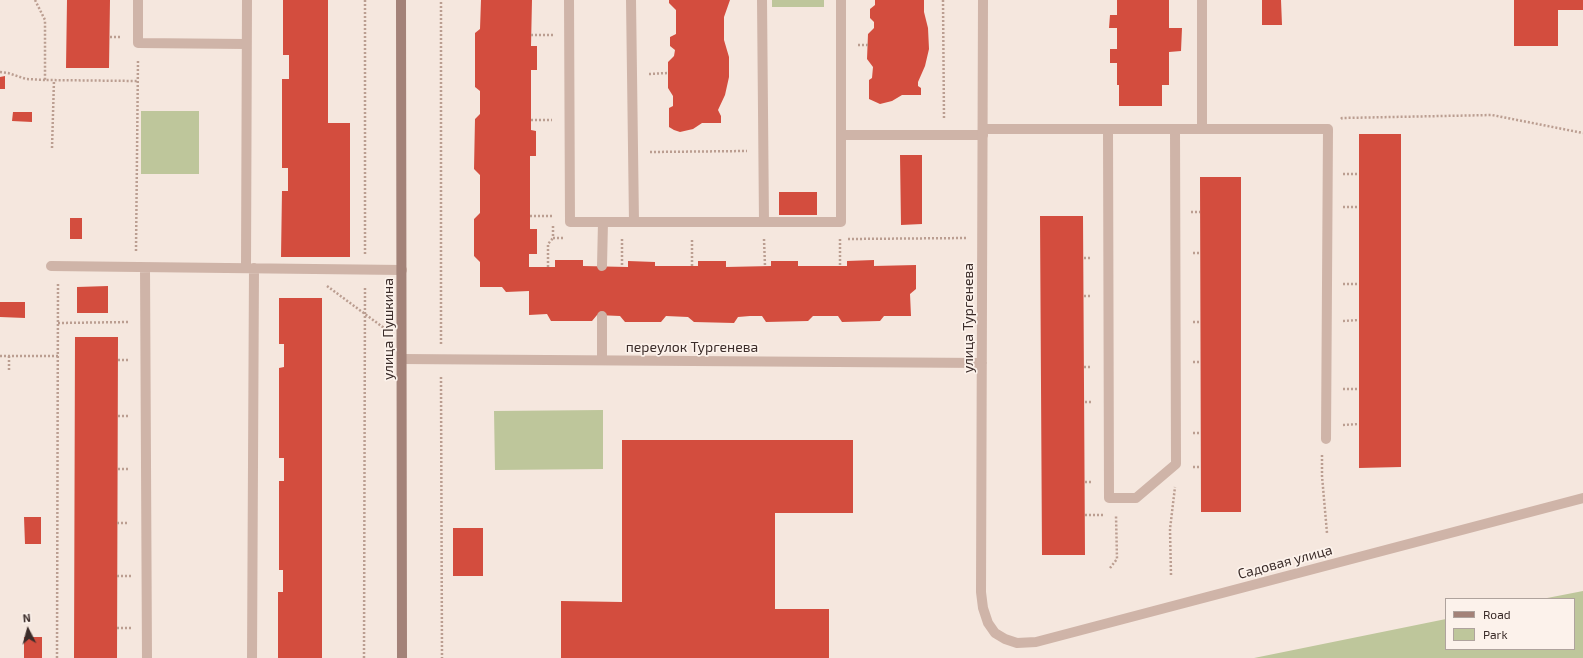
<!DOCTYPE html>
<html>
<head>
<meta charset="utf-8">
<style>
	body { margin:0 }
	#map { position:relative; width:1583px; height:658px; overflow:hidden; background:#f5e7de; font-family:"Exo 2",sans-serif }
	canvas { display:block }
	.legend { position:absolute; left:1445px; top:598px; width:130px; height:52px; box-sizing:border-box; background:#fcf2eb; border:1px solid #afa39d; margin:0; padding:5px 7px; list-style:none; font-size:12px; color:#3b2c29 }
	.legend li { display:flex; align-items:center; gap:8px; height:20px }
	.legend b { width:20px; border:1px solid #afa39d }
	.north { position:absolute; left:8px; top:610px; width:40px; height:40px; -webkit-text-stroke:3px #fcf2eb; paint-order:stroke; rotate:354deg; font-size:11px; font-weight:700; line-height:16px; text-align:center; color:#3b2c29 }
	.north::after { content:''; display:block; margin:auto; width:14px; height:18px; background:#3b2c29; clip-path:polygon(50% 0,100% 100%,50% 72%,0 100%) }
</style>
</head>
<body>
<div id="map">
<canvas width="1583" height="658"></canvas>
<ul class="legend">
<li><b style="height:5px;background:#a38278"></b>Road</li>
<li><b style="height:11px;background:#bec69b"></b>Park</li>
</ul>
<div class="north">N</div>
</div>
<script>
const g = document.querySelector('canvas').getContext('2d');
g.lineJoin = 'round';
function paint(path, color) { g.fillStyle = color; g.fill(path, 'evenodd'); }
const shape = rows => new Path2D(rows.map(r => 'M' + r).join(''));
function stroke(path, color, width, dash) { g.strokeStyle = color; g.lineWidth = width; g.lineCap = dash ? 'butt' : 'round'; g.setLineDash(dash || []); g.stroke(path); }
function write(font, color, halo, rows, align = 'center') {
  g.font = font + ' "Exo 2",sans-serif'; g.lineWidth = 3.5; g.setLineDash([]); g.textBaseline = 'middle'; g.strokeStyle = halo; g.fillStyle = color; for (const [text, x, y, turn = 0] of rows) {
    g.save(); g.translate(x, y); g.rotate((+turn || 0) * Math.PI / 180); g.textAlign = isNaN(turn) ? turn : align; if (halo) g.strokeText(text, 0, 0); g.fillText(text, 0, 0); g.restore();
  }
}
paint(shape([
	[772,0,824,0,824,7,772,7],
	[141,111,199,111,199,174,141,174],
	[603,410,603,469,495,470,494,411],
	[1583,591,1583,658,1254,658,1446,619,1446,649,1574,649,1574,599,1542,599]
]), '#bec69b');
paint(shape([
	[67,0,110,0,109,68,66,68],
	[283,0,328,0,328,123,350,123,350,257,281,257,282,191,288,191,288,168,282,168,282,79,289,79,289,55,283,55],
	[481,0,532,0,531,46,537,46,537,70,531,70,531,130,536,131,536,156,530,156,530,229,537,229,537,254,529,254,529,267,555,267,555,260,583,260,583,266,628,267,628,261,655,262,655,266,698,266,698,261,726,261,726,267,771,266,771,261,798,261,798,266,847,266,847,261,874,260,874,266,916,265,916,289,910,294,911,316,884,316,880,321,842,322,838,316,813,316,808,321,766,322,762,316,750,316,738,317,734,323,694,322,688,317,666,316,661,322,625,322,620,316,597,315,592,321,551,321,547,314,529,315,529,291,506,292,502,287,480,287,480,262,474,256,474,219,480,213,480,175,474,169,475,119,480,114,480,91,475,87,475,33,480,29],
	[669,0,730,0,724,17,724,40,729,57,729,77,725,95,718,110,721,116,721,123,702,123,693,129,680,132,674,130,669,127,669,108,673,106,673,96,668,88,668,62,674,56,675,50,670,46,670,37,676,34,676,10,669,3],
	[875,0,924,0,924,12,928,28,929,49,925,66,918,82,918,86,921,88,921,95,902,95,892,101,880,104,869,99,869,80,872,78,873,67,867,59,868,34,874,28,874,22,870,18,870,9,875,5],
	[1117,0,1169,0,1169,28,1182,28,1181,51,1169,52,1169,85,1162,85,1162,106,1119,106,1119,85,1117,85,1117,63,1110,63,1110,49,1117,49,1117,28,1109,28,1110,15,1117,15],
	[1262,0,1281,0,1282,25,1262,25],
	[1514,0,1583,0,1583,10,1558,10,1558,46,1514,46],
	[5,76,5,89,0,89,0,77],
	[13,112,32,112,32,122,12,121],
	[1359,134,1401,134,1401,467,1359,468],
	[900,155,922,155,922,224,901,225],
	[1200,177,1241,177,1241,512,1201,512],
	[779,192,817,192,817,215,779,215],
	[1040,216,1083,216,1085,555,1042,555],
	[70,218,82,218,82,239,70,239],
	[108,286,108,313,77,313,77,287],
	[279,298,322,298,322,658,278,658,278,592,283,592,283,570,279,570,279,481,284,481,284,458,279,458,279,368,284,367,284,344,279,344],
	[0,302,25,302,25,318,0,317],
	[75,337,118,337,117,658,74,658],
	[622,440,853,440,853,513,775,513,775,609,829,609,829,658,561,658,561,601,622,602],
	[24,517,41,517,41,544,25,544],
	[453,528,483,528,483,576,453,576],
	[24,637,42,637,42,658,24,658]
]), '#d34d3e');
stroke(shape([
	[35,0,45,20,45,80,137,81],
	[943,0,944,119],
	[531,35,553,35],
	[110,37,121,37],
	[858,45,868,45],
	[0,72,8,73,26,79,45,80],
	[649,74,668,73],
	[1341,119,1342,118,1492,115,1583,133],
	[531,120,552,120],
	[52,148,54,80],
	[650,152,747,151],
	[1343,174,1359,174],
	[1343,207,1359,207],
	[1191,212,1200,212],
	[530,216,553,216],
	[553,226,553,238,563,238],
	[622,239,622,267],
	[764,239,765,266],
	[840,239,840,266],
	[848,239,967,238],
	[136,251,138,60],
	[1193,253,1200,253],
	[365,254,365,0],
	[1084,258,1091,258],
	[692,266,692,239],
	[548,267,548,244,553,238],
	[1343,284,1359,284],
	[327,286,384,328],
	[1084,296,1091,296],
	[1343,321,1359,320],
	[1193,322,1200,322],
	[58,323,129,322],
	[441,344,441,0],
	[0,356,58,356],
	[9,356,9,371],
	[118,360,129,360],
	[1193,362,1200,362],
	[1084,367,1092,367],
	[441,377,442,658],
	[1343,389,1359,389],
	[1085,402,1092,402],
	[118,416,129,416],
	[1343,425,1359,424],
	[1193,433,1200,433],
	[1322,455,1322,476,1327,533],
	[1193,467,1200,467],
	[118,469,129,469],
	[1085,482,1093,482],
	[1085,515,1105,515],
	[117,523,129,523],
	[1110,568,1117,559,1116,515],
	[1171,575,1170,529,1175,487],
	[117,576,131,576],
	[117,628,131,628],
	[57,658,58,283],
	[364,658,365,287]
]), '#bb9e91', 2.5, [2, 2]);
stroke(shape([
	[138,0,138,43,246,44],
	[569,0,570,222,841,222,841,0],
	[631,0,634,222],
	[762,0,764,222],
	[1202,0,1202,129],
	[983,129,1328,129,1326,439],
	[1108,129,1109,498,1136,498,1176,464,1175,129],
	[841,135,983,135],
	[51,266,402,270],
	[602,266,603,222],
	[145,268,147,658],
	[246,268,247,0],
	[602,360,602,316],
	[252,658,254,268]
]), '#cfb4a8', 10);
stroke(shape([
	[983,0,981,592,983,608,988,623,995,633,1005,639,1017,643,1036,642,1583,498],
	[402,359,982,363]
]), '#cfb4a8', 10);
stroke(shape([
	[401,0,402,658]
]), '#a38278', 10);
write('14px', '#3b2c29', '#fcf2eb', [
	["улица Тургенева",968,318,-90],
	["улица Пушкина",388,329,-90],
	["переулок Тургенева",692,347],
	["Садовая улица",1285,562,-15]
]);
</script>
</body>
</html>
